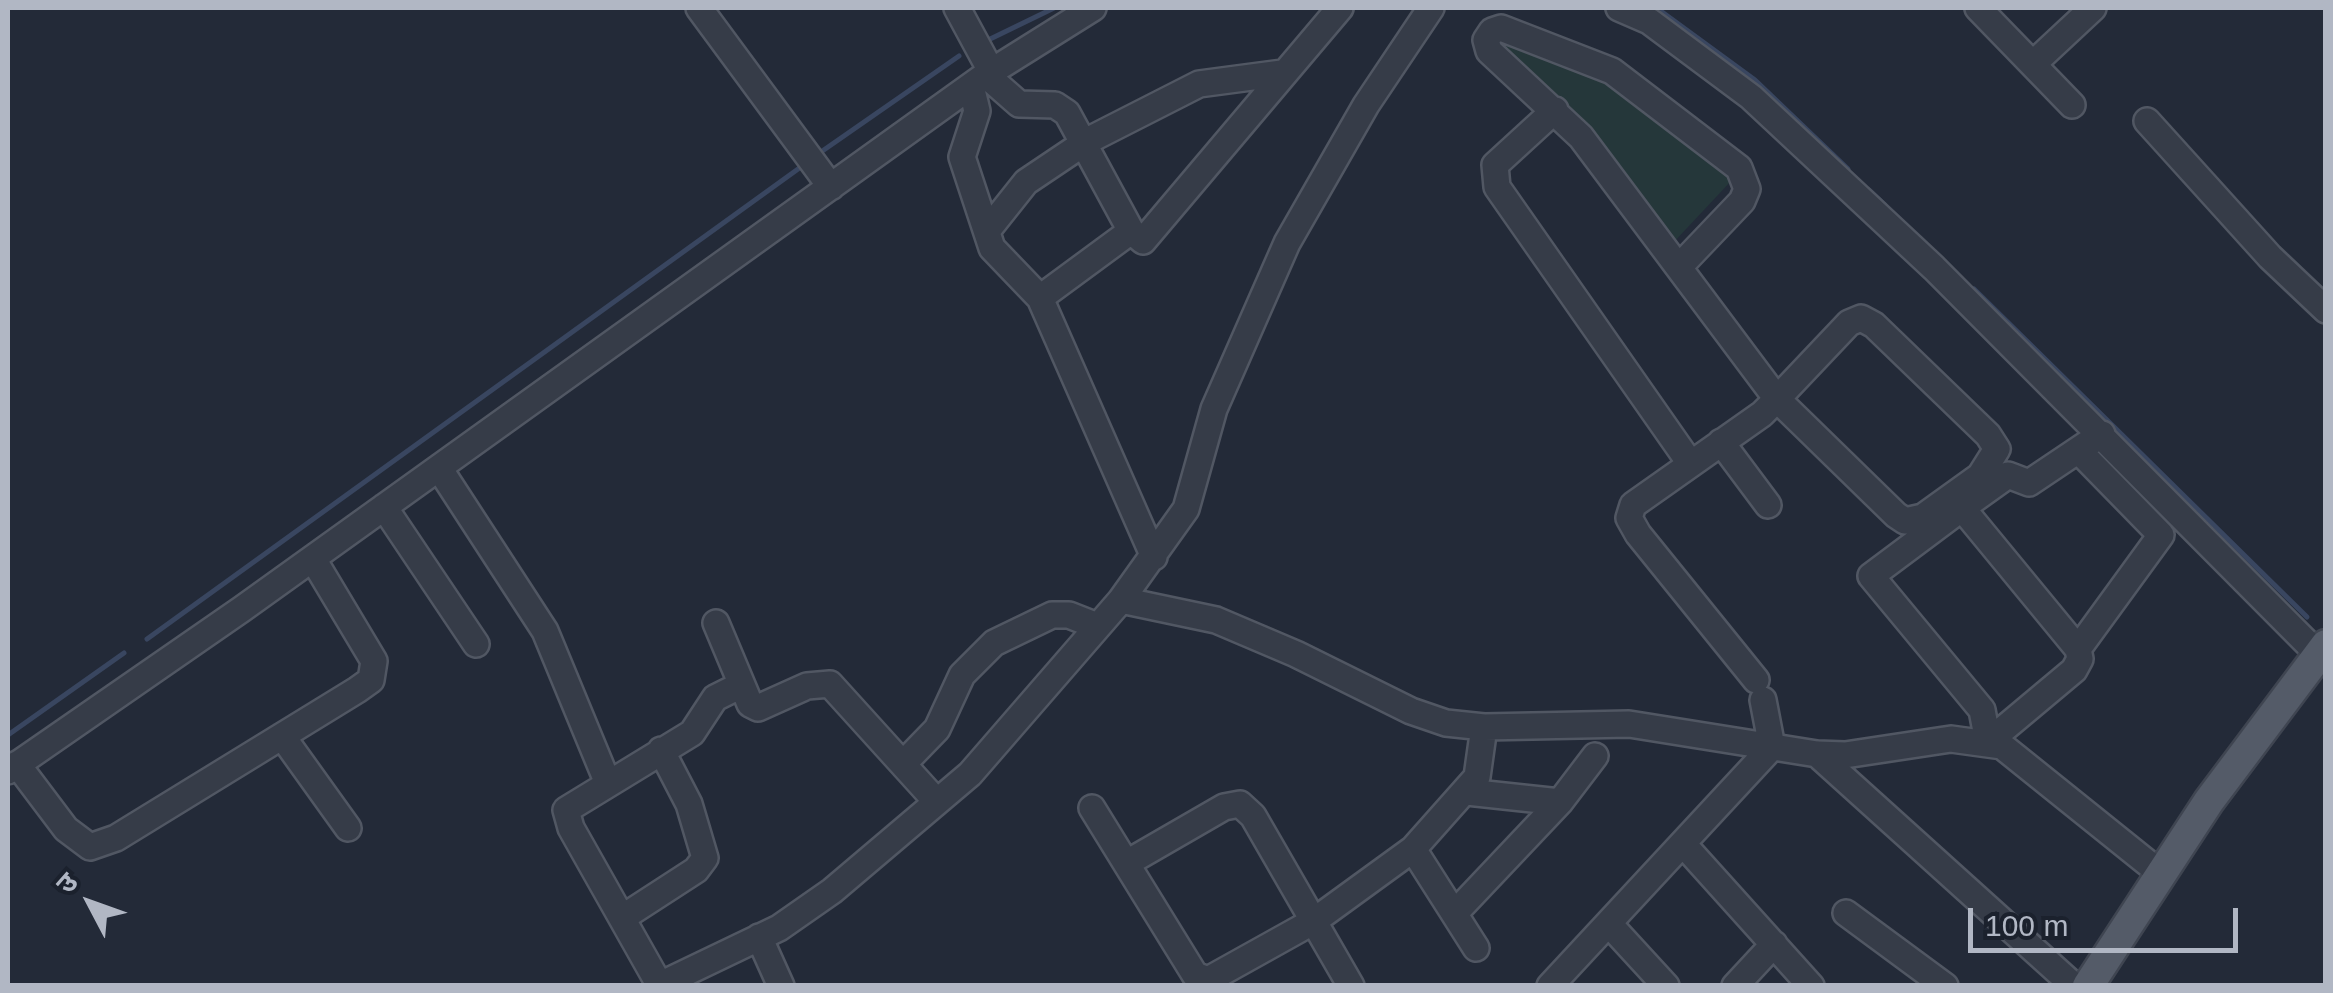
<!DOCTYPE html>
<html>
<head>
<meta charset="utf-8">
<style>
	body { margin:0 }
	#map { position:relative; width:2333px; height:993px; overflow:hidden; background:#232a38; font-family:Helvetica,"Noto Sans Devanagari",sans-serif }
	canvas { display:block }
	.frame { position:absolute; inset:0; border:10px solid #b1b7c4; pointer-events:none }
	.north { position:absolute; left:40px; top:853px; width:100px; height:100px; -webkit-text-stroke:8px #1b212d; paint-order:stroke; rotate:311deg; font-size:28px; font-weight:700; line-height:40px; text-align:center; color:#b1b7c4 }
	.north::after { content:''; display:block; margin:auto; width:35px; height:45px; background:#b1b7c4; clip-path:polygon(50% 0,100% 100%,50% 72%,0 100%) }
	.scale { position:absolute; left:1968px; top:908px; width:270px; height:45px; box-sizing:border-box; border:5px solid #b1b7c4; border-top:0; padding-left:12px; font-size:30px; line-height:35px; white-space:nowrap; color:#b1b7c4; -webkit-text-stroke:8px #1b212d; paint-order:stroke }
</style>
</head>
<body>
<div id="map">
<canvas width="2333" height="993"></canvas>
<div class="frame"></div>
<div class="north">उ</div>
<div class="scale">100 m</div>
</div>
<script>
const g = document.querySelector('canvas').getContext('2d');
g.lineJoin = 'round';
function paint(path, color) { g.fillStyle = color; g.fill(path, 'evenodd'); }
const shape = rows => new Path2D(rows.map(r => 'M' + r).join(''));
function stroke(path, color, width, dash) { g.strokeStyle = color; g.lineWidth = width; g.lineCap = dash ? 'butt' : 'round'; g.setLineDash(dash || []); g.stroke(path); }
paint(shape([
	[1506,35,1602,76,1733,179,1673,243,1575,115,1494,47]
]), '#25373a');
stroke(shape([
	[1662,12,1755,80,1848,169],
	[984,42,1054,8],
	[818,154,959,56],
	[1869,190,1885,205],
	[1974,289,2307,617],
	[147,639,805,164],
	[8,735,124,653]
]), '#394660', 5);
const minor = shape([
	[699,8,831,187],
	[957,8,991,71],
	[1619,8,1649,21,1751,97,1934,268,2318,654],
	[1978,8,2072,105],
	[2033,64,2093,8],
	[986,75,1019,104,1055,105,1067,113,1131,231,1143,241,1340,8],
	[971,86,977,111,962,157,992,248,1040,298,1154,557],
	[1555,110,1495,165,1497,187,1690,463],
	[2147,121,2270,257,2326,310],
	[987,231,1026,182,1087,141,1199,84,1282,73],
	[1679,267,1742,201,1747,189,1739,168,1612,71,1501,28,1492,31,1486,40,1489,51,1581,137,1777,399,1896,515,1905,521,1923,517,1980,476,1997,449,1988,435,1874,325,1861,318,1849,323,1777,399,1762,414,1633,505,1629,518,1638,534,1756,680],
	[1040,298,1131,231],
	[1721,442,1768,505],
	[439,468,545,631,607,781],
	[384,507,476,644],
	[1962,508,2078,649,2080,659,2074,670,1988,742,1982,710,1871,576,1962,508,2008,475,2029,483,2102,434],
	[1121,600,1186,509,1214,409,1287,243,1366,105,1431,8],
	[716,623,750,704,758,708,807,686,830,684,937,802],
	[2078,649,2161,535,2078,450],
	[282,736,348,828],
	[1817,754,2074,986],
	[17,764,66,829,90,847,116,838,357,690,371,680,374,661,313,559],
	[903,764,937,729,962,675,994,643,1052,615,1069,615,1097,626],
	[8,771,242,609,986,75,1093,8],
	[1467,792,1560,802],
	[1092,808,1195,975,1208,980,1314,921,1413,849,1477,777,1484,727],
	[1684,845,1811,986],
	[1413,849,1476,948],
	[1127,863,1224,807,1240,804,1253,816,1351,986],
	[1455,913,1560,802,1595,756],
	[1846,913,1945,986],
	[622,918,696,870,705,858,689,804,661,750],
	[1610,925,1666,986],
	[759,937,781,986],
	[659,984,571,828,566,810,692,733,715,698,739,686],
	[658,986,779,928,832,891,970,774,1121,600,1216,620,1296,654,1411,711,1446,723,1484,727,1629,724,1817,754,1845,755,1951,739,2002,746,2160,873],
	[1550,986,1772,747,1763,700],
	[1735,986,1774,944]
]);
const major = shape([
	[2088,986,2209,801,2326,645]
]);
stroke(minor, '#515763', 30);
stroke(major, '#3f4551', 35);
stroke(minor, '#363c48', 25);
stroke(major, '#545b68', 30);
</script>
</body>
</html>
